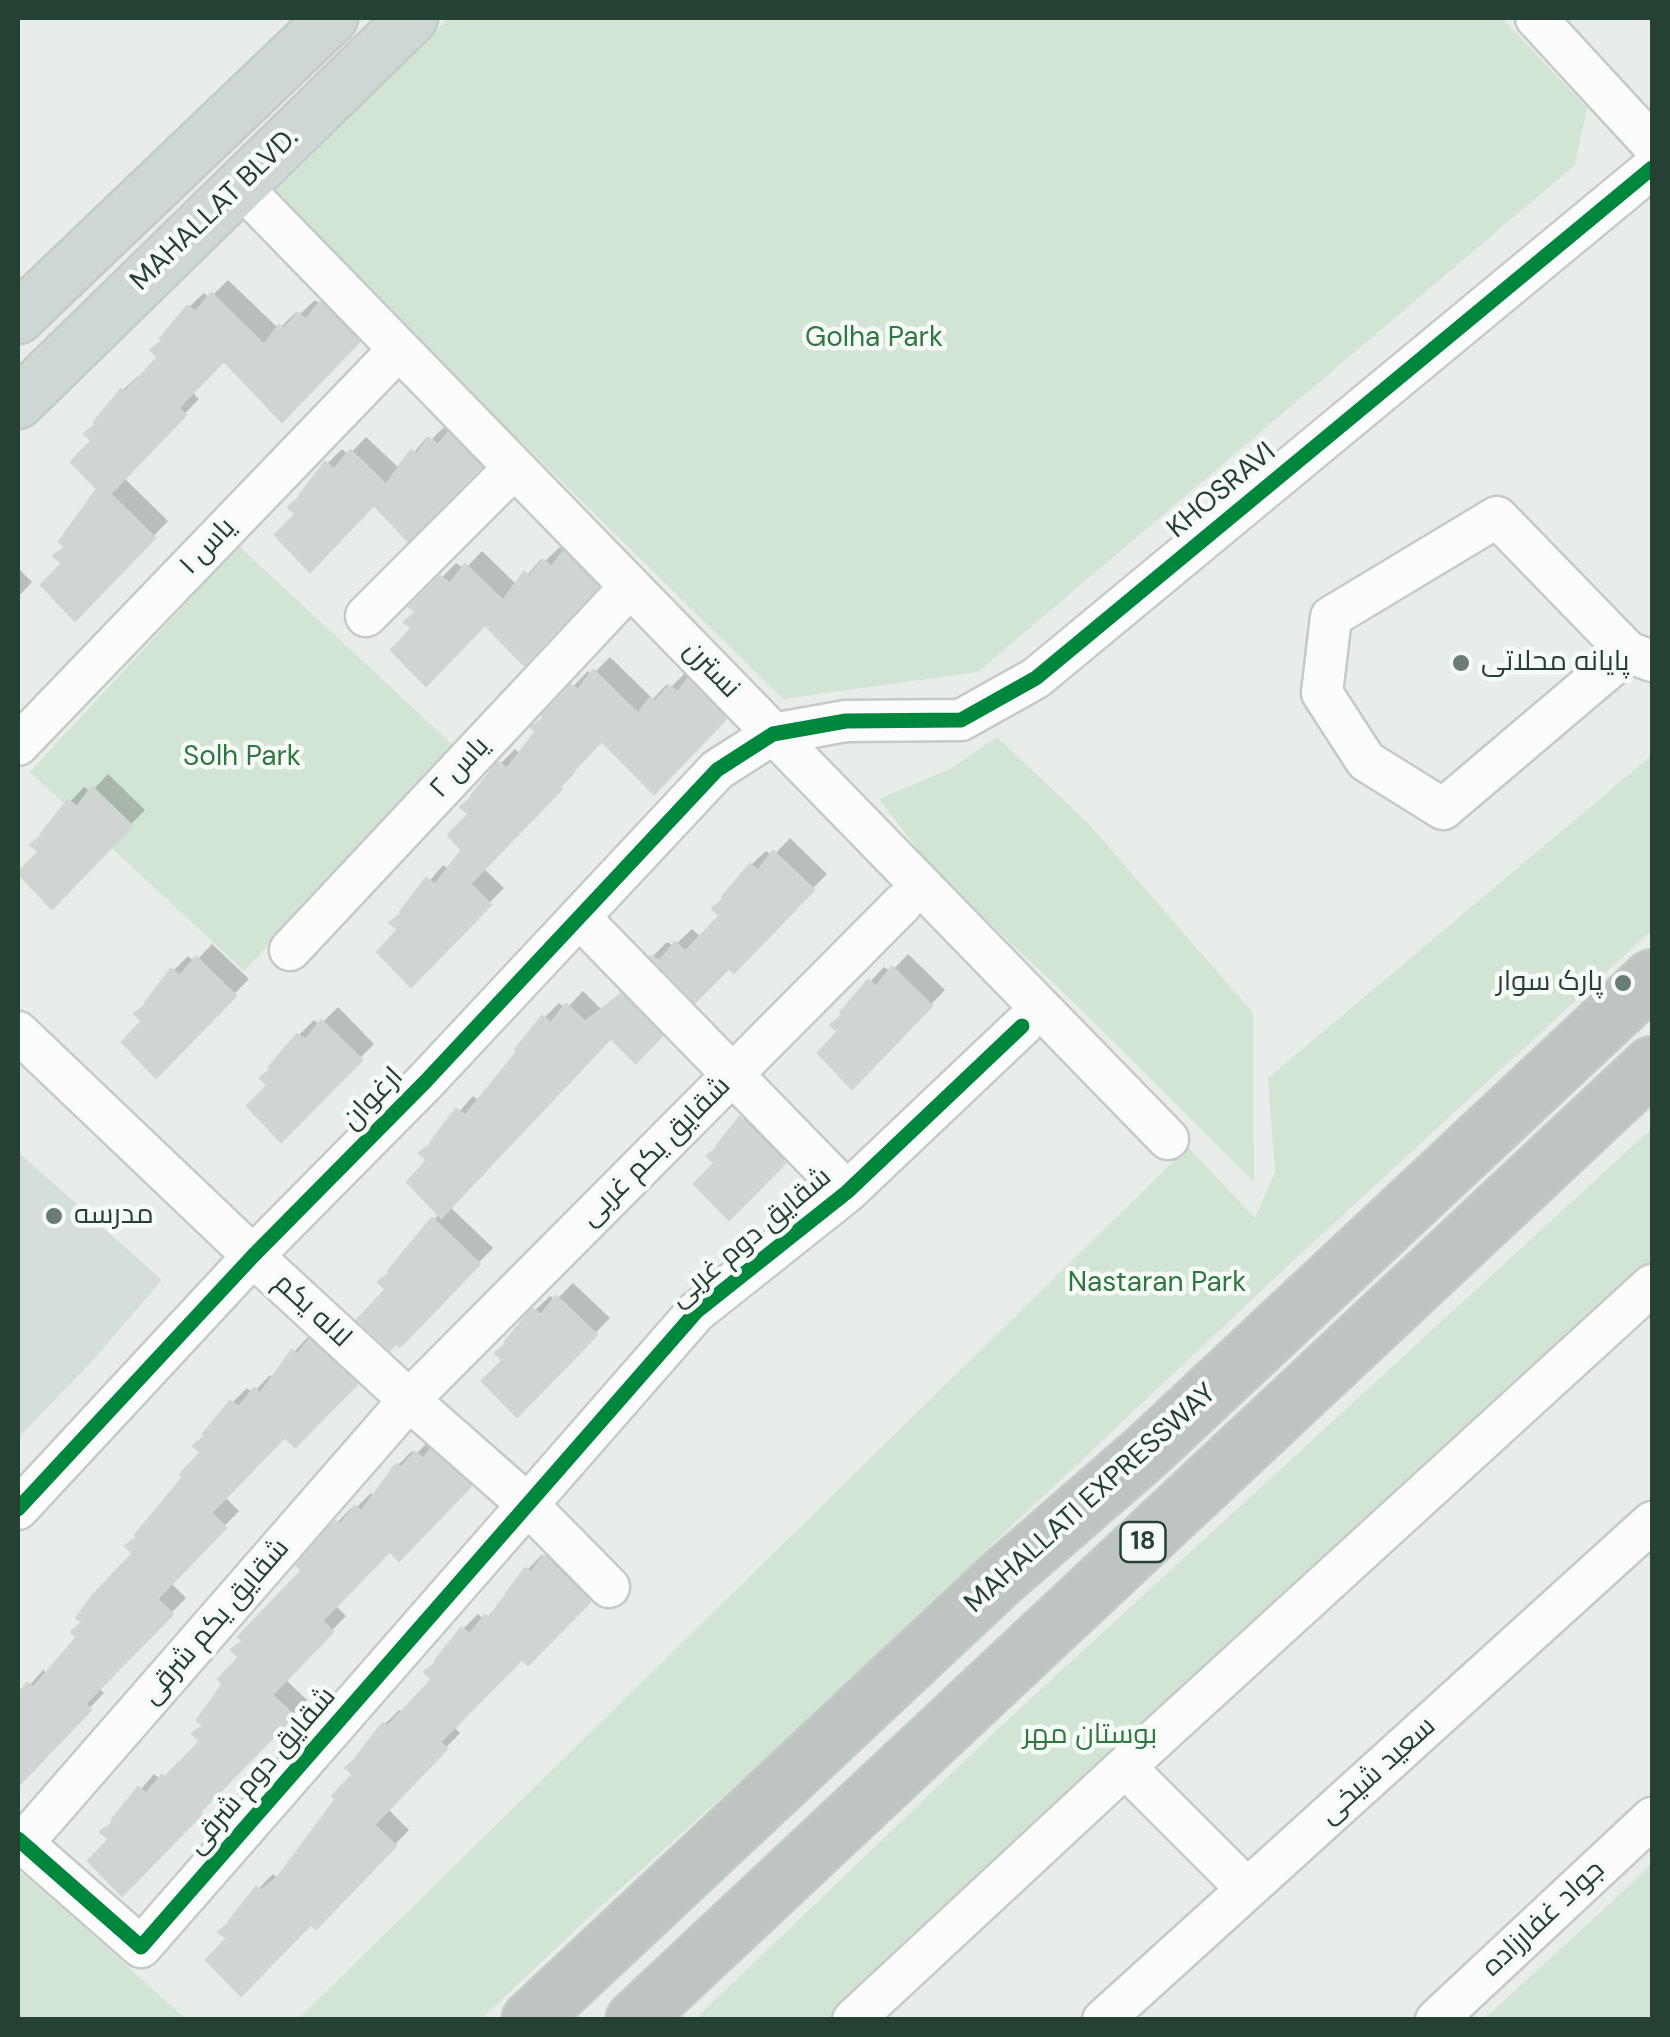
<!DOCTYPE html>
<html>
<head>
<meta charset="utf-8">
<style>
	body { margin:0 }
	#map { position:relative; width:1670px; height:2037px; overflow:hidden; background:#e8edea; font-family:"DM Sans",sans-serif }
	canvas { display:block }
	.frame { position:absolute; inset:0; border:20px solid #254134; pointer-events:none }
</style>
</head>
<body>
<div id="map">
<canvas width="1670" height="2037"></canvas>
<div class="frame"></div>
</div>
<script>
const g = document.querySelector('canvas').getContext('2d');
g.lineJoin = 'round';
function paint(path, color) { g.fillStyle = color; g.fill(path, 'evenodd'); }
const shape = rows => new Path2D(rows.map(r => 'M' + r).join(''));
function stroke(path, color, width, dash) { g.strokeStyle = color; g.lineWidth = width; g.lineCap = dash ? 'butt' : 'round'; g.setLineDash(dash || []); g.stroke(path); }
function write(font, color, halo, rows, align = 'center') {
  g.font = font + ' "DM Sans",Cairo,sans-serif'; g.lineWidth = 9; g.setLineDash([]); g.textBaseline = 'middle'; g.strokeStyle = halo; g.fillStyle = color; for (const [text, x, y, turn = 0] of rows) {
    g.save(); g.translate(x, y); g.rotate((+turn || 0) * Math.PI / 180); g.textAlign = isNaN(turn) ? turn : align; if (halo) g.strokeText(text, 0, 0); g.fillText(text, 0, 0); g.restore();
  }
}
paint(shape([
	[18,1152,162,1280,95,1358,18,1438]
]), '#d6ded9');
paint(shape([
	[449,18,1502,18,1587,108,1575,165,978,672,783,699,266,191],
	[239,546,453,745,244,971,30,772],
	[997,737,1088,823,1253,1013,1254,1182,1064,993,934,871,879,799,950,769],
	[1652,755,1652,930,1291,1263,761,1762,598,1909,481,2019,297,2020,1188,1147,1255,1218,1275,1172,1268,1078],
	[1652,1128,1652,1308,881,2019,694,2020,1002,1725],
	[1652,1863,1652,2019,1484,2019,1630,1885],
	[18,1870,88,1931,186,2019,18,2019]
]), '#d2e5d4');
paint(shape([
	[228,280,279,329,296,312,299,315,315,300,321,305,337,289,372,326,282,418,224,358,191,391,199,399,123,477,168,521,75,617,65,563,68,545,100,488,96,440,97,422,123,390,138,376,141,378,162,357,164,339,189,307,204,293,210,298],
	[446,425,494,451,408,537,374,502,300,514,302,496,327,464,342,449,349,455,366,437,400,469,427,437,431,440],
	[580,539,611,570,539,647,486,622,416,628,419,611,413,607,456,563,465,569,482,551,518,586,541,559,544,562,560,547,566,552],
	[18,568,32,582,18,597],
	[610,657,653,699,667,684,670,688,686,672,740,703,654,791,602,738,572,769,575,772,483,868,504,888,411,983,401,929,403,912,443,865,450,870,466,850,475,796,500,764,515,749,521,755,545,716,588,671,592,675],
	[108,774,145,810,52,905,42,851,45,834,70,802,84,787,91,792],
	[790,838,827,874,734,969,729,964,695,999,653,956,667,942,674,946,692,929,702,938,724,915,727,897,751,865,766,851,773,856],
	[212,944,249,979,156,1074,146,1021,149,1003,173,971,188,956,195,962],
	[908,954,945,990,852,1085,842,1031,845,1014,870,982,884,967,891,972],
	[637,981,675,1020,636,1060,612,1035,449,1206,493,1248,400,1343,390,1289,391,1270,440,1213,431,1160,423,1153,473,1096,480,1101,544,1018,559,1003,566,1009,583,991,601,1009],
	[338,1007,374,1044,281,1139,271,1084,274,1067,299,1035,314,1020,320,1025],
	[757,1104,798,1146,729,1217,719,1163,721,1144],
	[573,1283,610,1318,517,1414,507,1360,529,1316,550,1296,556,1300],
	[326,1327,370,1368,295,1444,285,1434,224,1496,239,1511,170,1582,186,1598,98,1687,104,1693,18,1782,18,1699,43,1670,48,1674,81,1637,86,1621,136,1553,139,1535,205,1452,207,1435,232,1403,247,1388,253,1393,270,1375,274,1379,294,1352,308,1337,312,1340],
	[431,1439,484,1470,399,1557,390,1548,335,1605,346,1616,285,1679,307,1700,122,1893,112,1839,104,1832,154,1774,161,1780,178,1762,181,1764,203,1741,206,1723,243,1657,246,1639,305,1569,337,1523,351,1508,354,1510,371,1493,375,1496,398,1465,412,1451,416,1454],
	[560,1543,603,1585,528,1662,522,1655,453,1726,460,1733,387,1808,409,1830,316,1925,311,1920,231,1938,233,1920,258,1889,273,1874,277,1877,287,1869,357,1774,360,1757,384,1725,399,1710,403,1713,436,1679,438,1661,463,1629,478,1614,485,1620,527,1570,542,1555,545,1558]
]), '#0003');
const building = shape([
	[211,293,264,345,279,325,284,329,298,313,306,320,320,302,359,342,282,422,224,361,178,408,186,415,110,494,155,538,75,621,41,585,62,563,53,556,66,547,59,542,97,489,71,462,92,440,84,434,96,424,94,422,121,389,125,392,158,357,150,350,162,341,160,339,187,306,196,312,211,293],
	[448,433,481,467,408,541,374,505,310,572,275,535,296,514,288,507,300,497,299,496,325,462,334,470,350,450,386,485,411,450,416,455,429,438,438,445,448,433],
	[563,552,598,587,524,665,485,625,426,686,391,650,412,628,404,622,416,612,409,607,440,576,450,584,465,564,503,601,524,572,529,577,543,560,552,567,563,552],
	[593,670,638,714,650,698,655,702,669,686,678,692,688,679,726,719,654,794,602,741,559,786,562,789,470,884,491,905,411,987,377,952,398,929,389,923,402,913,400,912,426,878,435,885,462,850,448,835,469,814,460,807,473,797,471,796,498,762,507,769,536,731,531,727,544,718,542,716,571,685,578,690,593,670],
	[92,787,132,826,52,909,18,873,39,851,30,845,43,835,41,834,68,800,77,807,92,787],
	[773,851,814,890,734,973,729,968,695,1002,650,956,660,961,675,942,685,952,720,915,712,909,724,899,722,897,750,864,758,871,773,851],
	[196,957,236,996,156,1078,122,1042,142,1021,134,1014,147,1004,145,1003,171,969,180,976,196,957],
	[892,967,932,1006,852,1089,818,1053,838,1031,830,1025,843,1015,840,1013,868,980,876,987,892,967],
	[621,994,662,1036,636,1063,611,1038,441,1218,407,1182,427,1160,419,1153,432,1144,430,1143,456,1109,465,1116,517,1052,515,1050,542,1016,551,1023,566,1004,585,1022,621,994],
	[321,1020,362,1060,281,1142,247,1106,268,1085,260,1078,272,1068,269,1067,297,1034,306,1040,321,1020],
	[740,1117,785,1163,729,1220,694,1184,715,1163,707,1156,719,1146,717,1145,740,1117],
	[432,1218,480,1264,400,1347,396,1343,390,1350,357,1320,386,1289,378,1282,390,1273,388,1271,432,1218],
	[556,1296,597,1335,517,1417,482,1381,503,1360,495,1353,507,1343,505,1342,527,1315,533,1309,541,1315,556,1296],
	[309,1340,357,1384,295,1447,285,1437,211,1513,226,1528,157,1599,173,1614,85,1704,91,1710,18,1786,18,1695,27,1683,33,1688,77,1637,71,1632,83,1622,76,1618,94,1594,133,1553,125,1546,137,1537,135,1535,183,1477,180,1474,201,1452,193,1446,205,1436,203,1434,230,1401,239,1407,254,1388,260,1394,292,1350,297,1355,309,1340],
	[430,1450,471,1486,399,1561,390,1551,322,1621,333,1632,272,1695,294,1716,200,1812,202,1814,122,1896,88,1861,109,1839,100,1832,113,1823,111,1821,138,1787,146,1794,162,1775,165,1778,200,1741,192,1734,204,1725,197,1720,223,1684,218,1679,239,1657,231,1650,243,1641,238,1637,302,1570,296,1565,335,1521,340,1525,355,1506,361,1512,396,1464,401,1468,415,1452,423,1459,430,1450],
	[544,1556,590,1602,528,1665,522,1659,440,1742,447,1749,374,1825,396,1846,316,1929,311,1924,241,1996,206,1960,227,1938,218,1932,231,1922,229,1921,256,1887,261,1891,278,1877,336,1799,332,1796,353,1774,345,1768,357,1758,356,1757,383,1723,387,1727,432,1679,424,1672,436,1663,435,1661,461,1628,470,1634,485,1615,489,1618,525,1568,531,1573,544,1556]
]);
paint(building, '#d0d5d3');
stroke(building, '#d0d6d3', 2.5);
const minor = shape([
	[1536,18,1652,144],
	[255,201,1168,1139],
	[366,616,514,468],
	[1628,652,1443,809,1366,761,1322,693,1331,617,1497,517,1628,652,1652,661],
	[18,745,399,349],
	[579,917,847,1192],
	[290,950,630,587],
	[18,1032,253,1256,409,1400,527,1504,609,1587],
	[18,1509,253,1256,425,1082,717,770,773,734,846,721,961,720,1036,678,1652,168],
	[18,1839,141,1947,696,1312,847,1192,1022,1026],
	[22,1844,409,1400,902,904],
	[1247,1889,1125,1767,1652,1285],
	[853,2020,1125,1767],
	[1103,2020,1652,1522],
	[1436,2020,1652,1818]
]);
const major = shape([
	[18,318,332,18],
	[18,403,412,18]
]);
const highway = shape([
	[530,2020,1000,1579,1146,1452,1652,978],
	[634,2020,1652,1065]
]);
stroke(minor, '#c5cac7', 45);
stroke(major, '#c3cbc7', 55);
stroke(highway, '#c3cbc7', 60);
stroke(minor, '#fcfcfc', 40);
stroke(major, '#cfd7d4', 50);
stroke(highway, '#bdc4c1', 55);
stroke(shape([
	[18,1509,253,1256,425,1082,717,770,773,734,846,721,961,720,1036,678,1652,168],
	[18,1839,141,1947,696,1312,847,1192,1022,1026]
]), '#00873e', 15);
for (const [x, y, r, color] of [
	[1461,663,10,"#697d74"],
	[1623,983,10,"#697d74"],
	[54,1216,10,"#697d74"]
]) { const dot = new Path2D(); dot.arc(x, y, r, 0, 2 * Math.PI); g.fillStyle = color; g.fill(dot); stroke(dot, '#f7fbf8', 4); }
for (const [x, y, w] of [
	[1143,1542,45]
]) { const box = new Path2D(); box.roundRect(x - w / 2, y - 20, w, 40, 8); g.fillStyle = '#f7fbf8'; g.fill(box); stroke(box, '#254134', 2.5); }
write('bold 25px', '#254134', null, [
	["18",1143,1542]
]);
write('28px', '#254134', '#f7fbf8', [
	["MAHALLAT BLVD.",215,210,-44],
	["KHOSRAVI",1222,491,-40],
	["یاس ۱",208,547,-46],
	["نسترن",711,670,46],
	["یاس ۲",460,768,-47],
	["ارغوان",373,1099,-46],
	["شقایق یکم غربی",656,1152,-45],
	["شقایق دوم غربی",751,1238,-40],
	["لاله یکم",312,1311,43],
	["MAHALLATI EXPRESSWAY",1091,1499,-42],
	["شقایق یکم شرقی",216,1622,-49],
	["شقایق دوم شرقی",262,1771,-49],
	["سعید شیخی",1378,1771,-42],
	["جواد غفارزاده",1544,1919,-43]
]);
write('28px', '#2f773e', '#f7fbf8', [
	["Golha Park",874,339],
	["Solh Park",242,758],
	["Nastaran Park",1157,1284],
	["بوستان مهر",1090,1736]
]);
write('28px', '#254134', '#f7fbf8', [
	["پایانه محلاتی",1481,663],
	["پارک سوار",1603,983,"right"],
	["مدرسه",74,1216]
], 'left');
</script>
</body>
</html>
